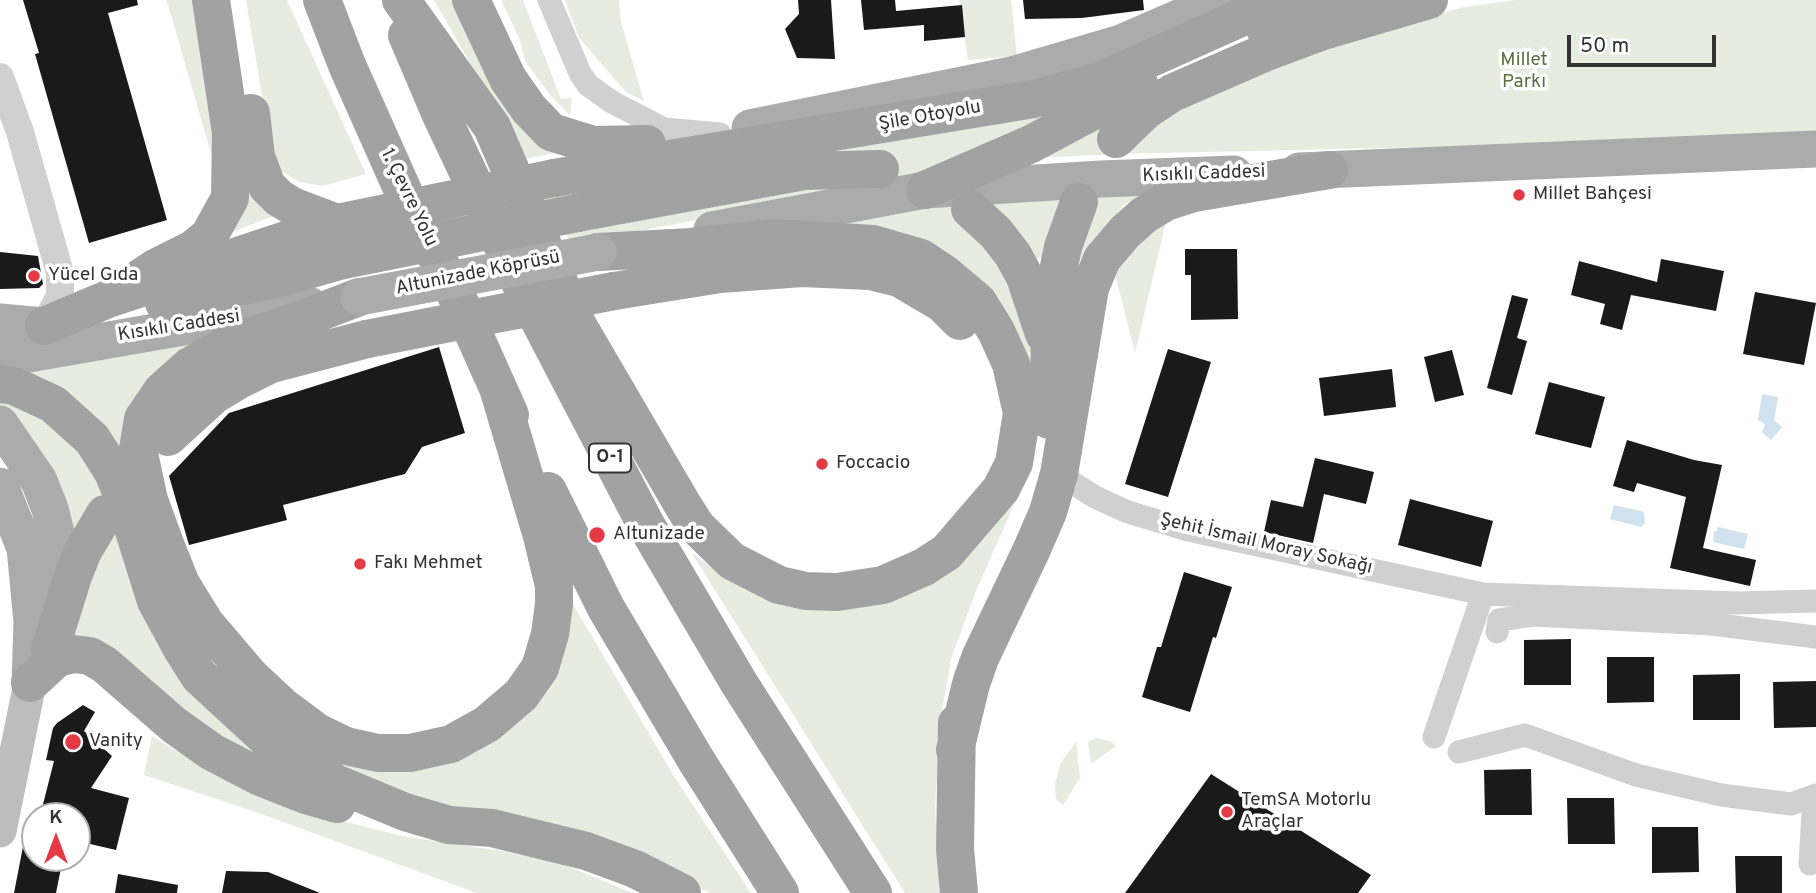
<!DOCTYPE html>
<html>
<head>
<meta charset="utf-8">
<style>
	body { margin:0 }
	#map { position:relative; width:1816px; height:893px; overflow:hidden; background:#fff; font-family:Overpass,sans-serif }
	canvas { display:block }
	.north { position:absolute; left:21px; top:802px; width:70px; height:70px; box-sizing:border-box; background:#fff; border:2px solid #adadad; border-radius:50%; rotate:0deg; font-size:19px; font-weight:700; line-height:28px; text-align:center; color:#333 }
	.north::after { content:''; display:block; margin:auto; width:24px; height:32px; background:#e63946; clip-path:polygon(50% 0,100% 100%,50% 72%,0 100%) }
	.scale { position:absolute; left:1567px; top:35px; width:149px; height:32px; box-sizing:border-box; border:4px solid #333; border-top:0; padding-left:9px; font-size:21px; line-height:24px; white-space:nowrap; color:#333; -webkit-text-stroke:5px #fff; paint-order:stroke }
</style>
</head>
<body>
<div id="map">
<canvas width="1816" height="893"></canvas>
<div class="north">K</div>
<div class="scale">50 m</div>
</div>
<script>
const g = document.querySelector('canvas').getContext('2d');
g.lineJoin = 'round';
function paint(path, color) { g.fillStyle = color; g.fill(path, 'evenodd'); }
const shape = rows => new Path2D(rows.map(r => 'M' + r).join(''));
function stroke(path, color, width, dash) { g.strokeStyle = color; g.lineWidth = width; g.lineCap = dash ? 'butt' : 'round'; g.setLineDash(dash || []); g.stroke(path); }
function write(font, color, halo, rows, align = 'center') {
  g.font = font + ' Overpass,sans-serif'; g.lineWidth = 7; g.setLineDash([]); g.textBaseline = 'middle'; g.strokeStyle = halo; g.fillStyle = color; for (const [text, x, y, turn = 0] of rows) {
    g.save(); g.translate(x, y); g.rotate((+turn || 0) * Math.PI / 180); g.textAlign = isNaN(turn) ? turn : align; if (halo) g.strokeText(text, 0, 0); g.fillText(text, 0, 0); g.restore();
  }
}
paint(shape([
	[166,0,197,0,220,184,168,5],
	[246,0,287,0,366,174,323,186,299,182,280,170,271,149],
	[434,0,459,0,555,153,525,159],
	[501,0,523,0,561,99,572,98,570,116,548,92,525,61,520,40],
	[565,0,619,0,621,22,644,101,626,92,579,38],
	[959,0,1011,0,1017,56,968,60],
	[1516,0,1816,0,1816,138,1118,154,1038,158,1121,108,1156,118,1333,43,1464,7],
	[1087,101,956,165,737,212,572,244,564,231,341,233],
	[1171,183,1126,203,1091,243,1077,264,1049,257,1025,259,989,244,1033,337,1020,491,976,591,951,659,941,717,935,807,940,893,905,893,691,552,712,568,800,603,994,518,1018,344,809,226,935,203],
	[244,190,281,213,225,235],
	[1168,213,1135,353,1115,274,1138,234],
	[218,337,127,464,17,375],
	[0,392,19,397,92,460,138,593,304,785,60,644,68,563,0,411],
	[563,587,675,778,751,893,710,893,645,860,369,786,215,678,174,591,328,746,514,721],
	[152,736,202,766,314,814,407,837,502,851,560,863,633,893,477,893,253,811,144,775],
	[1096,738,1110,741,1116,746,1091,764,1088,742],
	[1076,742,1080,778,1063,805,1056,799,1055,784,1060,764]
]), '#e6ecdf');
paint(shape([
	[1762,394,1778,397,1774,420,1782,427,1771,440,1762,432,1765,424,1758,420],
	[1614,505,1644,512,1645,523,1641,527,1610,519],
	[1718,527,1748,534,1744,549,1713,542,1714,531,1717,531]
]), '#cfe2ee');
paint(shape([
	[23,0,137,0,138,5,108,13,167,220,89,243,35,54,39,53],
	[798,0,831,0,835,59,797,58,785,29,799,14],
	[861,0,895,0,896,11,962,5,965,37,924,41,924,25,864,30],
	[1023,0,1143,0,1144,10,1082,18,1025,19],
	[1185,249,1237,249,1238,319,1191,320,1191,275,1185,275],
	[0,252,38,256,43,284,39,288,0,289],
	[1661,259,1724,271,1716,311,1631,295,1622,330,1600,324,1605,304,1571,295,1579,261,1657,282],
	[1755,292,1816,303,1804,365,1743,354],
	[1512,295,1528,299,1517,338,1527,341,1512,395,1487,388],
	[439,347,465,433,422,447,405,474,283,505,287,520,189,545,169,476,229,413],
	[1168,349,1211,362,1168,497,1125,484],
	[1452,350,1464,395,1435,402,1424,357],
	[1392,369,1396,407,1324,416,1319,378],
	[1549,382,1605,397,1591,448,1535,434],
	[1627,440,1694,460,1722,465,1703,548,1756,560,1750,586,1670,568,1686,497,1637,483,1634,492,1613,486],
	[1315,458,1374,472,1366,504,1324,494,1313,543,1264,532,1271,500,1303,507],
	[1410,499,1493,521,1481,567,1398,545],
	[1184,572,1232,587,1216,638,1213,637,1190,712,1142,697,1157,647,1161,647],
	[1571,639,1571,685,1524,685,1524,640],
	[1607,657,1654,657,1654,702,1607,703],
	[1740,674,1740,720,1693,720,1693,675],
	[1816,681,1816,727,1774,728,1773,682],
	[83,705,95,712,84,731,112,756,91,788,129,798,116,850,77,841,77,816,40,816,54,761,46,760,53,728,57,723],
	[1531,769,1532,815,1485,815,1484,770],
	[1211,774,1371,875,1358,893,1125,893],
	[1567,798,1614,798,1615,844,1568,844],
	[27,826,35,826,35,858,63,858,56,893,14,893],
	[1652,827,1698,827,1699,872,1652,873],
	[1735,856,1782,856,1782,893,1736,893],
	[226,871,268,872,320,893,222,893],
	[118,874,178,885,177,893,115,893]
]), '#1a1a1a');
stroke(shape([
	[549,0,580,73,588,85,612,102,664,129,720,134],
	[1059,474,1095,497,1128,512,1188,530,1483,594,1737,603,1816,601],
	[1497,632,1499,620,1533,615,1711,624,1816,637],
	[1434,737,1483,594],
	[1459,752,1525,735,1636,775,1721,795,1791,804,1816,795],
	[1810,864,1814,796]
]), '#d0d0d0', 23);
stroke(shape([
	[0,77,20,132,60,273,60,296,44,326]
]), '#d0d0d0', 28);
stroke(shape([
	[0,831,30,683]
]), '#bdbdbd', 33);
stroke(shape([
	[750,128,1012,75,1121,43,1220,0],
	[1299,171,1816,149],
	[712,230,925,190,1101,179,1234,174],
	[0,322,44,326],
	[0,359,309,305],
	[0,424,39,481,50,509,57,537,57,594,55,611],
	[0,486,25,548,32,622,30,683]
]), '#ababab', 37);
stroke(shape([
	[322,0,347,65,404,193,460,303,510,415],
	[401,0,492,127,577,324,684,507,696,526,732,561,779,585,806,591,837,592,883,585,924,567,947,552,1001,489,1014,463,1022,413,1011,364,996,331,978,302,945,274,921,258,873,244,773,238,691,247,598,252],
	[471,0,508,79,529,109,551,132,593,145,647,144],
	[1265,29,1333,7,1362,0],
	[407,35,441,115,525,293,646,525,739,683,873,893],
	[251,113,256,157,267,186,279,198,292,206,337,223],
	[1116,139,1145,111,1172,93,1264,53,1323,31,1429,0],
	[554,178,1034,99,1100,81,1265,7,1289,0],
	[925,190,1031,144,1140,86],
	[970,209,996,233,1013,255,1025,277,1044,334],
	[577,213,804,171,880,169],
	[614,291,720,274,802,268,870,271,899,278,943,304,960,321],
	[359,297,294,322,231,343,190,366,162,391,143,419,138,449,149,500,165,544,181,584,205,623,251,677,282,706,317,732,346,746,378,753,410,753,451,744,487,724,521,695,540,668,550,634,554,604,554,586,542,536,499,391],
	[108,299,155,268,193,249,209,236,230,198,231,133,211,0],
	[164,303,276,279,343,260],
	[44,326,108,299,337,223],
	[0,384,14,386,53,404,92,439,113,472,124,499,156,601,182,649,199,676,276,747,335,783,405,812,449,825,492,828,586,851,635,869,682,893],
	[1049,420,1050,311,1063,247,1079,202],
	[168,437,214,395,239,380,271,364,367,339],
	[548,491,606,608,696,760,780,893],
	[50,650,73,576,83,551,105,514],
	[30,683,57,658,74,654,90,656,105,665,174,725,212,752,258,776,306,795,337,804],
	[957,723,955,849,959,893],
	[955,750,971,684,980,658,1032,549,1048,512,1059,474,1090,288,1102,259,1125,232,1144,215,1166,202,1194,193,1329,170]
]), '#a2a2a2', 38);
stroke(shape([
	[359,297,598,252]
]), '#ababab', 37);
stroke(shape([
	[337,223,554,178],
	[343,260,577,213],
	[367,339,614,291]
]), '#a2a2a2', 38);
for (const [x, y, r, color] of [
	[1519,195,7,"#e63946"],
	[34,276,7,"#e63946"],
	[822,464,7,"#e63946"],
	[597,535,9,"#e63946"],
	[360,564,7,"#e63946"],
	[73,742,9,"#e63946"],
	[1227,812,7,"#e63946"]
]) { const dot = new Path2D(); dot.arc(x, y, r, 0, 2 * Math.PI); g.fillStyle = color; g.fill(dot); stroke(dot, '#fff', 2.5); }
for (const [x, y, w] of [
	[610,458,42]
]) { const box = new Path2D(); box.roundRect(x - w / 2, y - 14.5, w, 29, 5); g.fillStyle = '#fff'; g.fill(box); stroke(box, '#333', 2); }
write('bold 18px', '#333', null, [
	["O-1",610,458]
]);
write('19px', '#56703f', '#fff', [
	["Millet",1524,61],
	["Parkı",1524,83]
]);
write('19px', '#333', '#fff', [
	["Şile Otoyolu",930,117,-10],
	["Kısıklı Caddesi",1204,175,-2],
	["1. Çevre Yolu",408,198,64],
	["Altunizade Köprüsü",478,274,-11],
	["Kısıklı Caddesi",179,327,-9],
	["Şehit İsmail Moray Sokağı",1266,545,13]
]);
write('19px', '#333', '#fff', [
	["Millet Bahçesi",1533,195],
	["Yücel Gıda",48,276],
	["Foccacio",836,464],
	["Altunizade",613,535],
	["Fakı Mehmet",374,564],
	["Vanity",89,742],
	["TemSA Motorlu",1241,801],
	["Araçlar",1241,823]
], 'left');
</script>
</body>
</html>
